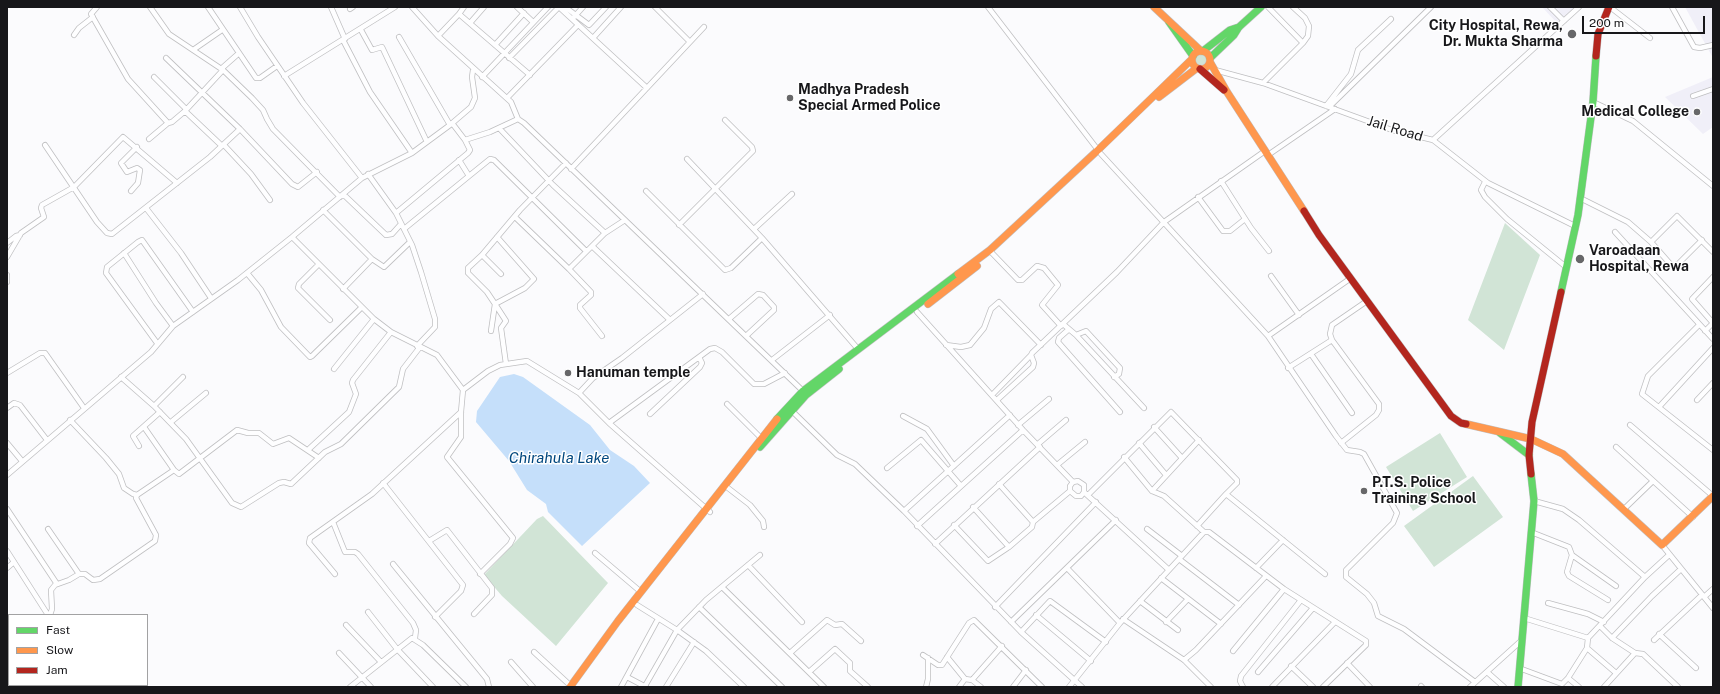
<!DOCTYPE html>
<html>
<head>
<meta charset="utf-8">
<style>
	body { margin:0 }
	#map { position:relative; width:1720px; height:694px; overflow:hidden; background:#fbfbfd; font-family:"Public Sans",sans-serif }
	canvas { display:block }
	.frame { position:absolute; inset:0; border:8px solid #17171a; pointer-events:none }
	.legend { position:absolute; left:8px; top:614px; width:140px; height:72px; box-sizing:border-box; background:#fff; border:1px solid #a2a2a3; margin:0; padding:5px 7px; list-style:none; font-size:12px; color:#17171a }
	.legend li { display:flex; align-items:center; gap:8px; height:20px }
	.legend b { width:20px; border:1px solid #a2a2a3 }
	.scale { position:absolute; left:1582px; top:16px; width:123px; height:18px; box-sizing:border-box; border:2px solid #17171a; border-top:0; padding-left:5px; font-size:12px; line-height:14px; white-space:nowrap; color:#17171a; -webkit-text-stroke:3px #fff; paint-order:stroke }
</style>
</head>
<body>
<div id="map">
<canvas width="1720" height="694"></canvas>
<div class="frame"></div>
<ul class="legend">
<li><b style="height:5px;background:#63d668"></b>Fast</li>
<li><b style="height:5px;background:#ff974d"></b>Slow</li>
<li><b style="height:5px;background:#b3261e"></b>Jam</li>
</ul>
<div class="scale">200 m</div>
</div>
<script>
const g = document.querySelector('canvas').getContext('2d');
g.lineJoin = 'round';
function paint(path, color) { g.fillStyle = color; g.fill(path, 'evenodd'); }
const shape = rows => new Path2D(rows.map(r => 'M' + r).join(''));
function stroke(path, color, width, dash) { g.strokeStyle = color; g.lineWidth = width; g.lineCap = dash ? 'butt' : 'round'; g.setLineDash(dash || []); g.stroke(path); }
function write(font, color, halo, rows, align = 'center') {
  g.font = font + ' "Public Sans",sans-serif'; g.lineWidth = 3; g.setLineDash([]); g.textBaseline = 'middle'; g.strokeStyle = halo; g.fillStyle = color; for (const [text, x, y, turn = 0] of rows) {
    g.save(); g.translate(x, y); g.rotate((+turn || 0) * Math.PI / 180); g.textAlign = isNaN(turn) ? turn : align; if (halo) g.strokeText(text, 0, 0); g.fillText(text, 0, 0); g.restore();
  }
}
paint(shape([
	[1542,7,1575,7,1557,23],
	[1685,7,1713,7,1713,58],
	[1713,77,1713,127,1703,134,1665,97]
]), '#f0eff8');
paint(shape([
	'1195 59a6 6 0 1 1 12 0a6 6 0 1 1-12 0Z',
	[1505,223,1540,255,1504,350,1468,320],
	[1440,433,1467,477,1413,511,1386,467],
	[1473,476,1503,517,1434,567,1404,526],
	[543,516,608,583,556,646,502,596,484,575,537,519]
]), '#d1e4d6');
paint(shape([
	[514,374,523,377,590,425,610,450,634,466,650,483,582,546,548,512,546,504,527,490,509,461,476,422,477,411,500,377]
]), '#c5dffa');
const street = shape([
	[97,7,91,14,128,79,168,123,172,122,185,111,223,70],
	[150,7,169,34,223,70,252,98,263,110,267,119,273,129,340,197],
	[208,7,256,78,260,78,277,66],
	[240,7,258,37,303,103,362,178],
	[331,7,345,39],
	[412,7,438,36,511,102,518,119,524,123,803,391],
	[517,7,533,22],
	[559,7,647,88],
	[565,7,589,25,606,7],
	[655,7,690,42],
	[988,7,1098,150],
	[1293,7,1305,18,1309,26,1308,36,1303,43],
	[1550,7,1564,21],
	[1610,7,1650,38],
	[1672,7,1694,47,1700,48,1713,45],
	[350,9,353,7],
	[459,14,464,7],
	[574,17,583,7],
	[470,23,484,7],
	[361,30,372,50,382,47,383,49,427,142],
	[74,35,79,28,93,17],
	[438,36,459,14,530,75],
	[399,37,450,125],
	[593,38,621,7],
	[343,40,370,92,412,153],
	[495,45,524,13],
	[193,50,222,30],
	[166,58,240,129,292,184,298,187,317,172],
	[509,58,559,7],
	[221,69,238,54],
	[1215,70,1263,83,1392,130,1433,140,1579,7],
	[284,76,395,7],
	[154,77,186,109],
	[482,77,548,7],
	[1263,83,1303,43,1268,7],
	[1693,96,1713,89],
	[507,98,578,25],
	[1593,102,1633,121,1713,186],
	[1326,106,1351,74,1358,50,1391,19],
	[1329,107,1431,7],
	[185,111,222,146],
	[452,123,465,140,490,132,518,119],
	[499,128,553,185,605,233],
	[149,139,168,123],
	[1433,140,1488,183,1575,226],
	[45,145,97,222,107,233,112,234,210,157,240,129],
	[224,145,251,174,270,200],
	[1101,154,1268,336,1351,278],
	[1268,155,1335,109],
	[687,159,762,238],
	[571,169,704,27],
	[368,174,396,213,412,245,421,272,435,319,435,327,417,346],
	[469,176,490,159,494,160,586,251],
	[1221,181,1251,228,1269,251],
	[1485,182,1481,190,1485,197,1507,219,1566,267],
	[131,191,138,183,140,170,137,168,127,172,121,163,137,147],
	[646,191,725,270,731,268,762,238,858,349],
	[343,194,386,235,392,234,401,224],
	[1198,197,1223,231,1230,231,1245,219],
	[1580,198,1628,222,1651,242,1672,266,1678,264,1702,240],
	[146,208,181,253,211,298],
	[323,210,372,259,343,289],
	[396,213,468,153,470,150,465,140],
	[515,217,569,269],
	[679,225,753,151,752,147,725,120],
	[404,229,469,176,459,160],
	[754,229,792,194],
	[1615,232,1713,339],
	[292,237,374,319,391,332,437,355,463,390,461,412,461,437,447,457,513,538,510,544,480,574],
	[1651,242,1677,216,1713,252],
	[7,243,16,236,20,235],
	[592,246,669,319],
	[124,253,156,303,173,326],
	[992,253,1018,280,1022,280,1037,266,1044,268,1058,285,1042,305,1061,326],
	[482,255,468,268,468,273,487,292,495,304,525,288,534,279,497,237],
	[7,257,21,233,44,217,41,208,42,205,74,187,123,137,177,183],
	[372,259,384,267,410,242],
	[319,264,299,284,298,288,330,320],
	[247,273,261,290,281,327,310,357,312,356,362,307],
	[501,274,482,255,520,210,566,163],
	[7,275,7,282],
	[1271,276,1299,315],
	[1713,277,1692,299,1713,323],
	[703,294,622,358,593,378,579,393,609,423,710,512],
	[495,304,506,321,501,328,506,364],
	[917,312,1023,430,1073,482],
	[729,319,758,294,763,295,774,307,774,310,746,336],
	[1063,324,1076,335,1144,408],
	[1699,325,1648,376,1642,394,1713,450],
	[1068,330,1059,338,1058,342,1120,412],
	[491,331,495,304],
	[1705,331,1713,323],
	[1076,335,1086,331,1120,368,1119,374,1114,377],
	[602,336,580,308,580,305,591,295,591,292,569,269,605,233,625,220],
	[1268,336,1336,436,1347,450,1360,452,1364,454,1397,513,1393,523,1346,570,1346,577,1367,594,1374,603,1378,616,1404,629,1475,682],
	[157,343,106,273,107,267,138,242,142,240,193,312],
	[946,345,961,347,970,345,984,328,991,309,999,302,1041,345],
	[1311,354,1352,413],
	[772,360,830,315],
	[1288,368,1332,340],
	[334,369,374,319],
	[7,373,40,353,45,353,84,408],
	[121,377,154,406,186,439,232,503,241,507,279,483,284,482,291,484,325,452,341,444,399,387,403,369,420,347],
	[463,390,488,371,500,365,527,361,579,393],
	[992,395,1031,355],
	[997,400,1033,367,1034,363,1031,355,1032,353,1117,272,1164,222,1265,151],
	[1697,400,1713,383],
	[727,404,761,438],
	[154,406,183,377],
	[1659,407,1713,348],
	[7,408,14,403,20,405,47,440],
	[790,409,837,455,855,464,904,511,1021,632,1082,687],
	[650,414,700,367,702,363,699,357],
	[903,416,927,429,954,466],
	[70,420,106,458,119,474,124,488,133,494,137,495],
	[171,422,206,393],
	[609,423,710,349,715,348,722,352,754,384,764,384,785,373],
	[1018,425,1049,399],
	[1630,425,1713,496],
	[144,427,174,470,179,474,237,430,248,433,259,433,273,444,289,438,319,458],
	[1154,427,1182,458],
	[7,443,22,461],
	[1139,443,1166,475],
	[1341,443,1376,415,1379,410,1379,404,1332,340,1330,334,1332,325,1367,301],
	[1038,444,1066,420],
	[139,446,133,436,160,412],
	[1616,447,1693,517],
	[309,449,349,412,356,394,352,383,353,380,391,332],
	[1124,457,1152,491,1164,496,1204,532,1209,532,1284,589,1366,641,1366,645,1323,687],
	[1057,465,1085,442],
	[887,468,921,440,961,486],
	[7,475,151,352,173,326,238,280,292,237,362,178,412,153,450,125,471,107,475,98,472,77,473,70],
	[383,483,463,585,461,591,435,617],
	[999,484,1033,522,1070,491,1070,486,1073,482,1078,481,1084,485,1084,492,1081,496,1076,496,1070,491],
	[728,488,750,505,763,521,764,527],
	[1152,491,1199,440],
	[1085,493,1169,570],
	[137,495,174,470],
	[1088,495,1171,412,1237,480,1237,483,1226,494,1325,574],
	[1534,501,1563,509,1579,520,1645,577],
	[7,509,57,584],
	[1623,510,1653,481],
	[904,511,1010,415],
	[333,522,345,552,355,552,358,554,413,623,416,630,415,638],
	[954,525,988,561,1009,547,973,507],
	[917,526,1023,430],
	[1197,526,1226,494],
	[48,529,79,574],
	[1147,529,1182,556],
	[1531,532,1569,547,1572,555,1616,586],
	[429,541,447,530,492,588,492,595,474,614],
	[935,544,1040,447],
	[1662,545,1713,608],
	[1009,547,1032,527,1033,522],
	[7,551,48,615],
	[595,553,641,592],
	[1572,555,1567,572,1569,576,1608,600],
	[1179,559,1239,605],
	[393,564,487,679,489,687],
	[748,565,802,622],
	[7,568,14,562],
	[1067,568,1120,623],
	[1256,568,1283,540],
	[335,574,309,543,310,538,372,494,461,412],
	[1161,578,1221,624],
	[722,587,824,687],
	[1704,597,1713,589],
	[1140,601,1178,630],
	[1548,603,1588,614,1604,622],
	[637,605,677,630,706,600,760,555],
	[699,607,782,687],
	[995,607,1096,502],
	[368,612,397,649,433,687],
	[50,615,52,609,51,590,55,585,69,580,79,574,85,574,93,580,100,579,155,541,156,535,136,498,137,495],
	[1036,615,1091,661],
	[1524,618,1588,638,1645,577,1669,555],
	[1123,619,1184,660,1211,687],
	[1011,622,1116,520],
	[1166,622,1188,599],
	[346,625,381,662],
	[1600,626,1612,638,1635,653,1643,654,1678,687],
	[1021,632,1050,601,1106,642],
	[1659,634,1696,668],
	[1612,638,1652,596,1681,569],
	[1654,640,1702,595],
	[1587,648,1616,673],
	[1233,651,1284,589],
	[534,652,572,687],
	[339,653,371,687],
	[790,653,827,620,835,625,842,624,861,641],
	[923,655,938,665,942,665,969,623,974,620,1042,687],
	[947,657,965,679,972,680,981,687],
	[1184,660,1196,650,1266,576],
	[511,662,533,687],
	[1347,663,1370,687],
	[1291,666,1313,687],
	[1519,668,1562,684,1568,678,1587,648,1588,638],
	[809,672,835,649,850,663,850,671,868,687],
	[1258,672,1313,608],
	[1487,672,1504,687],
	[627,677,646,687],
	[1568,678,1579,687],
	[972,680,1002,646],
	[645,686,677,630,706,651,744,687],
	[1421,686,1422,687],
	[21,687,21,685],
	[350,687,412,638,423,645,466,687],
	[621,687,658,619],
	[666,687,694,642],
	[926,687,928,679,928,658],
	[959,687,965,679],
	[1013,687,1026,670],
	[1069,687,1120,623,1204,532],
	[1243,687,1240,681,1241,676,1301,600],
	[1272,687,1335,622],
	[1470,687,1522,640],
	[1604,687,1635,653]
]);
const fast = shape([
	[1169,22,1193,56],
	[1203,51,1230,30,1239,27],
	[1210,58,1234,35,1239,27,1261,7],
	[1561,292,1578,215,1593,102,1596,56],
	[777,419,803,391,958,274],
	[1500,433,1529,455],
	[760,447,806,395,839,369],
	[1518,687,1534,501,1531,474]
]);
const slow = shape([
	[1154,7,1201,51],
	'1192 60a9 9 0 1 1 18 0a9 9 0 1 1-18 0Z',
	[1210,62,1227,92,1304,211],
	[1159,97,1197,68],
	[958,274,990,250,1098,150,1192,59],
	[928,304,977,266],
	[1466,424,1531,439,1563,454,1662,545,1713,496],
	[570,687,618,621,777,419]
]);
const jam = shape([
	[1596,56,1598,34,1609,7],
	[1200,69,1224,90],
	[1304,211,1319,235,1451,416,1461,423,1466,424],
	[1531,474,1529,455,1532,422,1561,292]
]);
stroke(street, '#bfbfc1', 6);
stroke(fast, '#bfbfc1', 8);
stroke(slow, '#bfbfc1', 8);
stroke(jam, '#bfbfc1', 8);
stroke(street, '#fefeff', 4.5);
stroke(fast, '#63d668', 7);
stroke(slow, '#ff974d', 7);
stroke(jam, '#b3261e', 7);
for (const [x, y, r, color] of [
	[1572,34,5,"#676769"],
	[790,98,4,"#676769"],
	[1697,112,4,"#676769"],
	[1580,259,5,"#676769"],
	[568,373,4,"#676769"],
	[1364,491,4,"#676769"]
]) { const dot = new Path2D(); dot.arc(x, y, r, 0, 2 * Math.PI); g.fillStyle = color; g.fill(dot); stroke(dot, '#fff', 1.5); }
write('bold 14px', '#17171a', '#fff', [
	["City Hospital, Rewa,",1563,26,"right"],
	["Dr. Mukta Sharma",1563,42,"right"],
	["Madhya Pradesh",798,90],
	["Special Armed Police",798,106],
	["Medical College",1689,112,"right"],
	["Varoadaan",1589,251],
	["Hospital, Rewa",1589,267],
	["Hanuman temple",576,373],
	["P.T.S. Police",1372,483],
	["Training School",1372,499]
], 'left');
write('14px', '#17171a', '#fff', [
	["Jail Road",1395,129,17]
]);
write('italic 15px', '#00477e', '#fff', [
	["Chirahula Lake",559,458]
]);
</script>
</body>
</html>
